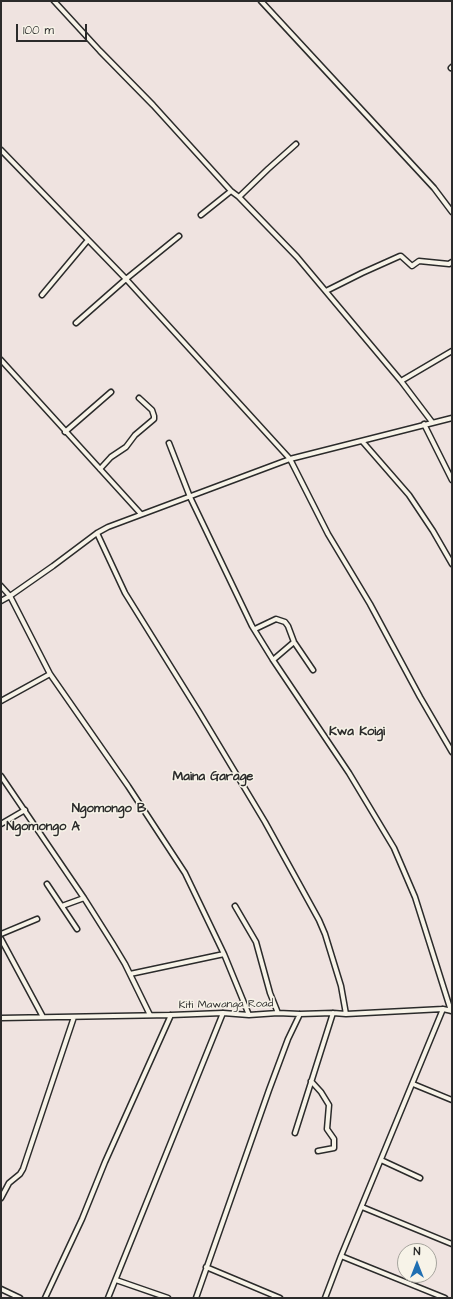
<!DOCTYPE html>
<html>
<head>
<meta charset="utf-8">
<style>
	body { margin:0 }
	#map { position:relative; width:453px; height:1299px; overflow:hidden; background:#efe3e0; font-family:"Architects Daughter",sans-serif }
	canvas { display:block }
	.frame { position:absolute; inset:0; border:2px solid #2b2b2b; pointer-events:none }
	.north { position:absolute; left:397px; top:1243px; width:40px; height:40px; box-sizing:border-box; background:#f7f3e8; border:1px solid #a5a39c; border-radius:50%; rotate:0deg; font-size:11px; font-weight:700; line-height:16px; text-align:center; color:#2b2b2b }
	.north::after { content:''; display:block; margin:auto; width:14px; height:18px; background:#1f6fb2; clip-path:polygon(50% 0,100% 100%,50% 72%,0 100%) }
	.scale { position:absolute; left:16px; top:24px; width:71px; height:18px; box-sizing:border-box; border:2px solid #2b2b2b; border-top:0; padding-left:5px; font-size:12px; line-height:14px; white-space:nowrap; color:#2b2b2b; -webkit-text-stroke:3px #f7f3e8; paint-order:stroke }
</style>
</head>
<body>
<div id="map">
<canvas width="453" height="1299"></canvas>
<div class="frame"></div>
<div class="north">N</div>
<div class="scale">100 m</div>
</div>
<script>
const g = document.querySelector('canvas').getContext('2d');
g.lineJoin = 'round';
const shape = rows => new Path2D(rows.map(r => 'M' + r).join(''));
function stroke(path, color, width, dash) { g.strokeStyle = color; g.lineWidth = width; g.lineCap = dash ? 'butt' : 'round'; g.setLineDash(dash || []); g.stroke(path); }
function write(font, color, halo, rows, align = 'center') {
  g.font = font + ' "Architects Daughter",sans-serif'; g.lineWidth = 3; g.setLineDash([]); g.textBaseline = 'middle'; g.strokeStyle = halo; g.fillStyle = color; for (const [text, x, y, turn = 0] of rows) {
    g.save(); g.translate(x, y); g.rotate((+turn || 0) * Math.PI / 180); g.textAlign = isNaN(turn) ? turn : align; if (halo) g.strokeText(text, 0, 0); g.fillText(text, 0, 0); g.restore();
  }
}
const street = shape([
	[54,1,100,51,153,105,231,191,239,197,297,257,401,381,432,422],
	[261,1,434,188,452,212],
	[451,68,452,67],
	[1,150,126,279,290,459,328,534,370,604,420,697,452,752],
	[239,197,268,169,296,144],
	[201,215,231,191],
	[326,291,362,273,400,256,401,256,412,266,419,261,449,264,452,262],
	[42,295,88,240],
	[76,323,126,279,179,236],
	[1,360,141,514],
	[401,381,452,351],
	[424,424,452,480],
	[65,432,111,392],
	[362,441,409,495,433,531,452,564],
	[169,443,190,497,252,626,273,660,349,773,394,848,415,897,451,1011],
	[100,469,111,457,126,447,135,435,154,419,154,416,152,410,139,398],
	[97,533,125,593,199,712,265,822,319,920,325,934,341,986,346,1014],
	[1,586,10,596,50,674],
	[1,601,10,596,53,566,97,533,108,527,290,459,452,418],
	[255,629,276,619,285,622,288,626,294,642,313,670],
	[273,660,294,642],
	[1,701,50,674,128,786,185,873,224,954,249,1015],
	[1,776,84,898,113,944,125,964,150,1015],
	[1,824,25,810],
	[47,884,77,929],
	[62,906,84,898],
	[235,906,256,942,270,993,278,1013],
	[1,934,37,919],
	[1,939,43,1017],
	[130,974,224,954],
	[1,1018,171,1015,223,1013,249,1015,278,1013,300,1014,333,1013,346,1014,443,1009,452,1011],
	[311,1081,321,1092,329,1105,327,1129,334,1139,334,1148,318,1151],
	[413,1084,452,1100],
	[295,1133,333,1013],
	[381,1160,420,1178],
	[1,1198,9,1183,20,1174,23,1169,74,1017],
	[362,1207,452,1244],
	[341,1256,445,1298],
	[206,1267,280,1298],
	[116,1280,168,1298],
	[1,1289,20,1298],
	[45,1298,82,1219,105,1162,171,1015],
	[108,1298,223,1013],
	[196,1298,269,1090,288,1039,300,1014],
	[325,1298,341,1256,443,1009]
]);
stroke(street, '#2b2b2b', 7);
stroke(street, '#f7f3e8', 4);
write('11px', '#2b2b2b', '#f7f3e8', [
	["Kiti Mawanga Road",226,1005,-1]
]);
write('bold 13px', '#2b2b2b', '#f7f3e8', [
	["Kwa Koigi",357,732],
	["Maina Garage",213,777],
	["Ngomongo B",109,809],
	["Ngomongo A",43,827]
]);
</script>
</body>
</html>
